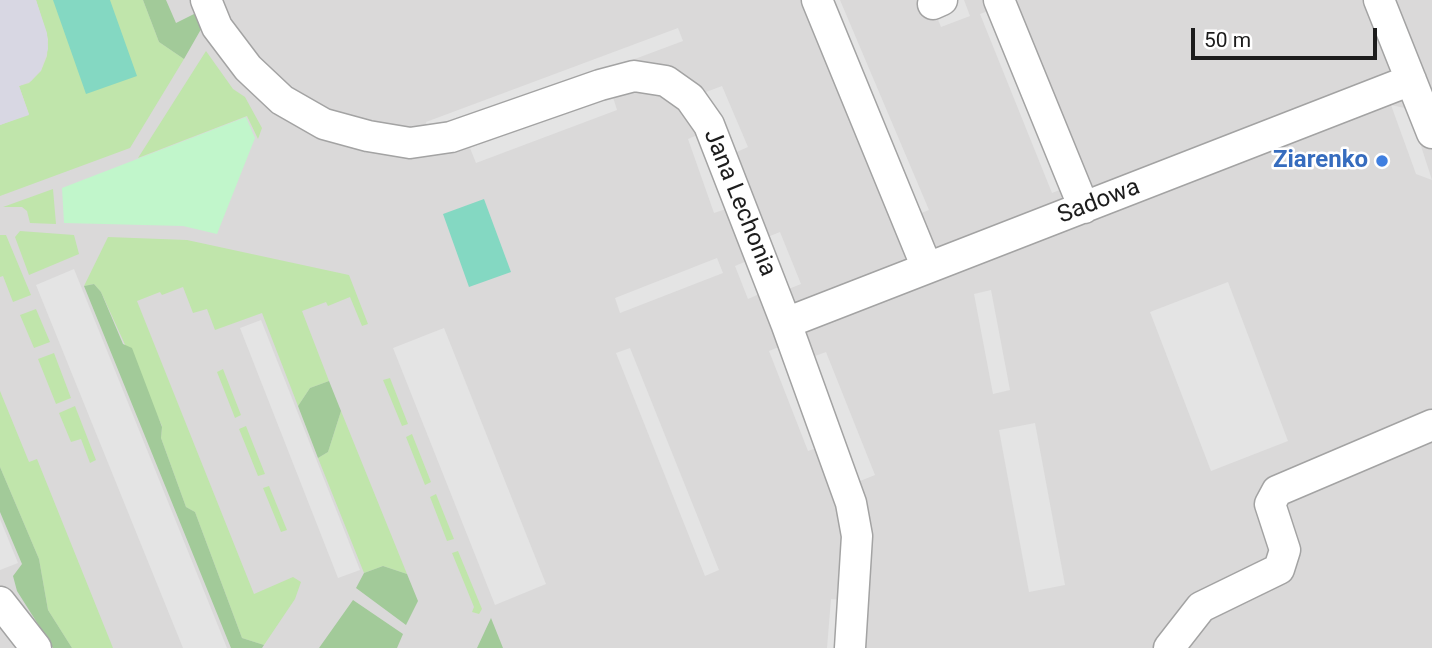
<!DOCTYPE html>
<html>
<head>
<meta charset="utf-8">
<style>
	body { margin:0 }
	#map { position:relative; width:1432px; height:648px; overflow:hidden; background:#edebe2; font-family:Roboto,sans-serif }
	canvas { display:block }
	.scale { position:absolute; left:1191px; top:28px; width:186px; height:32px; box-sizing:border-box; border:4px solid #1c1c1c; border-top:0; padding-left:9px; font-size:21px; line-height:24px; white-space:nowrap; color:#1c1c1c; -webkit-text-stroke:5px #fff; paint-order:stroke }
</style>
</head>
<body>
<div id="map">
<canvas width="1432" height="648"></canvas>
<div class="scale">50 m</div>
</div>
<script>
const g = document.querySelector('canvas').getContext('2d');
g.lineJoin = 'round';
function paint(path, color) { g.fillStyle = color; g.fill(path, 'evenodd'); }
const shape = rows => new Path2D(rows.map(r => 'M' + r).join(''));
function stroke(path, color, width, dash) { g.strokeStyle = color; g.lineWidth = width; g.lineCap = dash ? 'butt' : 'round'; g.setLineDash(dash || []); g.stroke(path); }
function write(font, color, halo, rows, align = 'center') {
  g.font = font + ' Roboto,sans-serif'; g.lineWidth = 5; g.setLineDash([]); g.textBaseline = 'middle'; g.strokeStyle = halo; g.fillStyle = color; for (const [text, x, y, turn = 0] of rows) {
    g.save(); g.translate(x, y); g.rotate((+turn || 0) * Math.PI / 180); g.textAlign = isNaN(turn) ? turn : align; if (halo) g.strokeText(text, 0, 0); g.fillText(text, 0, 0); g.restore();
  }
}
paint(shape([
	[0,0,1432,0,1432,648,0,648]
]), '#dad9d9');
paint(shape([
	[36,0,143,0,159,42,184,59,130,148,0,196,0,125,29,114,19,86,29,83,41,71,47,56,48,39],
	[206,51,233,89,245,97,262,128,258,139,247,116,138,158],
	[53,189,56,224,30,223,27,211,22,207,3,207],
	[20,231,74,235,79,254,29,275,15,237],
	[0,235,6,235,31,295,13,302,3,276,0,277],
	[108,237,187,240,349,275,368,324,362,326,350,297,328,306,326,302,302,311,329,381,310,388,298,406,262,313,215,330,207,309,193,313,183,287,162,295,160,292,137,301,254,594,293,577,301,582,295,599,264,645,242,638,195,512,186,507,161,438,162,426,101,292,94,284,84,286],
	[36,309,50,342,34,348,20,315],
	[54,353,71,398,56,404,38,359],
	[223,369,241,415,235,418,217,372],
	[390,378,408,424,402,426,383,380],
	[0,391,29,462,37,459,113,648,72,648,48,610,39,559,0,467],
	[75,406,96,460,90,463,81,439,71,442,59,413],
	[341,411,407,574,383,566,364,573,318,458,328,452],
	[246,426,265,474,258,476,239,429],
	[412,434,431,482,425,485,406,437],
	[269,486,287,530,281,532,263,488],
	[436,494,454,539,447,541,430,497],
	[458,551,482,609,479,614,472,612,474,607,452,553]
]), '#c0e5ab');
paint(shape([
	[143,0,166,0,176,23,198,12,204,24,184,59,159,42],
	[94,284,101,292,123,344,132,348,162,427,161,438,186,507,195,512,242,638,264,645,262,648,231,648,84,286],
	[329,381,341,411,328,452,318,458,298,406,310,388],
	[0,467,39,559,48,610,72,648,53,648,17,591,13,576,22,564,0,512],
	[383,566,407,574,418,601,406,625,356,588,364,573],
	[353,600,403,634,397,648,319,648],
	[491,618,503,648,477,648]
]), '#a2ca99');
paint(shape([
	[246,117,255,138,217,234,183,226,64,223,62,188]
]), '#c1f6cb');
paint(shape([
	[53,0,110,0,137,76,86,94],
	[484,199,511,272,469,287,443,214]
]), '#84d8c2');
paint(shape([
	[825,0,840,0,929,210,916,215],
	[930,0,964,0,970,16,941,27],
	[996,8,1067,187,1052,193,980,14],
	[678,28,683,41,431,135,426,122],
	[722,86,748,147,732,154,706,92],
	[612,94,617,110,476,163,470,148],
	[1391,105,1409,109,1432,180,1416,174],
	[702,133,729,208,714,213,688,139],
	[780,232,801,284,786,290,765,238],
	[717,258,723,273,620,313,615,298],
	[749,260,762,293,748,299,735,266],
	[74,269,227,648,183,648,36,285],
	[1228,282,1288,441,1211,471,1150,312],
	[991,290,1010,390,993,394,974,294],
	[261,320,360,570,338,578,240,328],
	[444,328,546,584,495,605,393,348],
	[781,346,819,447,808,451,769,351],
	[630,348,719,570,705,576,616,353],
	[826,352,875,475,860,481,812,357],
	[1035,423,1065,585,1029,592,999,430],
	[0,519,18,563,0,570],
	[831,599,845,600,841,648,827,648]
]), '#e4e4e4');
paint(shape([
	[0,0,36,0,47,33,48,49,41,70,31,81,19,86,29,115,0,125]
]), '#d8d7e3');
const minor = shape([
	[206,0,217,27,248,68,282,100,324,124,368,136,410,143,451,137,600,85,634,76,666,81,690,98,709,125,786,323,851,503,857,536,850,648],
	[817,0,927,268],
	[999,0,1084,208],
	[1379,0,1432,133],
	[933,4,942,0],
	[786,323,1411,80],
	[0,602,36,648],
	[1169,648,1201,607,1279,569,1285,550,1270,504,1277,491,1432,425]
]);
stroke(minor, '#a3a3a3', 33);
stroke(minor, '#fff', 30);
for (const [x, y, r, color] of [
	[1382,161,7,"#3f7fe0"]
]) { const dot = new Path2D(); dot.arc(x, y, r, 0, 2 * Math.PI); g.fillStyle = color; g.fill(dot); stroke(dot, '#fff', 2.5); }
write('bold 24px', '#366cbe', '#fff', [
	["Ziarenko",1368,161]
], 'right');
write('24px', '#1c1c1c', '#fff', [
	["Sadowa",1099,202,-21],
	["Jana Lechonia",739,203,68]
]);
</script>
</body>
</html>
